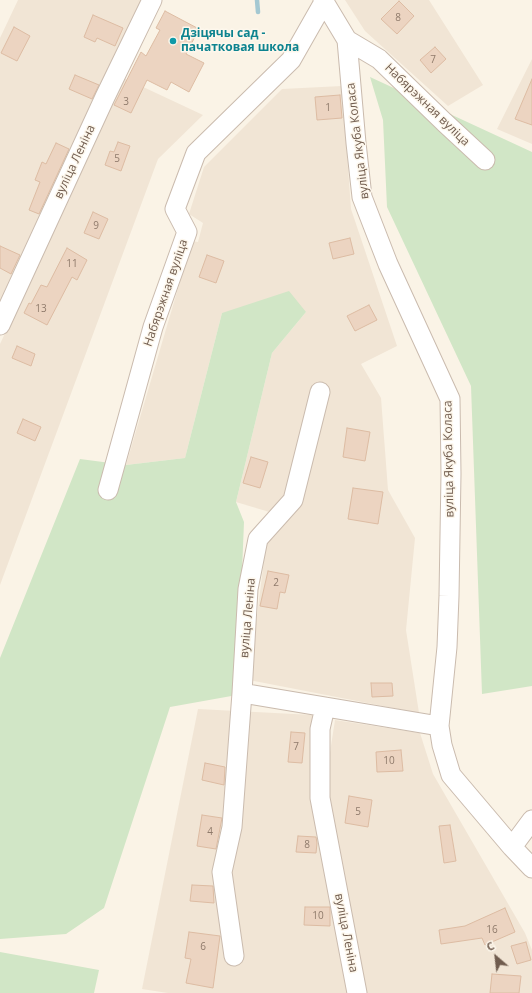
<!DOCTYPE html>
<html>
<head>
<meta charset="utf-8">
<style>
	body { margin:0 }
	#map { position:relative; width:532px; height:993px; overflow:hidden; background:#faf3e6; font-family:"Open Sans",sans-serif }
	canvas { display:block }
	.north { position:absolute; left:476px; top:937px; width:40px; height:40px; -webkit-text-stroke:3px #fdf7ec; paint-order:stroke; rotate:332deg; font-size:11px; font-weight:700; line-height:16px; text-align:center; color:#705c4e }
	.north::after { content:''; display:block; margin:auto; width:14px; height:18px; background:#705c4e; clip-path:polygon(50% 0,100% 100%,50% 72%,0 100%) }
</style>
</head>
<body>
<div id="map">
<canvas width="532" height="993"></canvas>
<div class="north">С</div>
</div>
<script>
const g = document.querySelector('canvas').getContext('2d');
g.lineJoin = 'round';
function paint(path, color) { g.fillStyle = color; g.fill(path, 'evenodd'); }
const shape = rows => new Path2D(rows.map(r => 'M' + r).join(''));
function stroke(path, color, width, dash) { g.strokeStyle = color; g.lineWidth = width; g.lineCap = dash ? 'butt' : 'round'; g.setLineDash(dash || []); g.stroke(path); }
function write(font, color, halo, rows, align = 'center') {
  g.font = font + ' "Open Sans",sans-serif'; g.lineWidth = 3; g.setLineDash([]); g.textBaseline = 'middle'; g.strokeStyle = halo; g.fillStyle = color; for (const [text, x, y, turn = 0] of rows) {
    g.save(); g.translate(x, y); g.rotate((+turn || 0) * Math.PI / 180); g.textAlign = isNaN(turn) ? turn : align; if (halo) g.strokeText(text, 0, 0); g.fillText(text, 0, 0); g.restore();
  }
}
paint(shape([
	[18,0,147,0,0,315,0,38],
	[345,0,429,0,483,85,448,106,365,31],
	[532,59,532,144,497,129],
	[124,78,203,115,158,159,0,585,0,344],
	[342,86,351,209,397,346,361,364,381,398,388,490,415,538,406,630,419,713,249,680,266,544,286,517,236,502,272,353,306,312,222,313,185,458,126,465,192,241,198,242,203,223,189,214,204,167,282,89],
	[198,709,313,715,311,797,348,993,168,993,142,989],
	[335,720,420,733,433,774,525,933,532,950,532,993,366,993,326,778]
]), '#f1e5d5');
paint(shape([
	[370,77,532,152,532,686,482,694,471,386,387,207,383,120],
	[289,291,306,312,272,353,236,502,244,522,237,695,170,707,104,908,66,934,0,939,0,658,80,459,126,465,185,458,222,313],
	[0,952,99,970,94,993,0,993]
]), '#d1e6c6');
stroke(shape([
	[257,0,258,12]
]), '#a4c8d2', 4.5);
const building = shape([
	[399,1,414,16,397,34,381,19,399,1],
	[165,11,199,29,186,54,204,63,189,92,171,82,167,90,147,80,131,113,114,105,141,52,146,56,160,30,156,28,165,11],
	[93,15,123,28,115,46,97,38,95,42,84,37,93,15],
	[14,27,30,36,17,61,1,53,14,27],
	[435,47,446,59,431,73,420,60,435,47],
	[75,75,99,85,92,99,69,89,75,75],
	[532,79,532,125,515,119,532,79],
	[340,95,342,118,317,120,315,97,340,95],
	[118,142,130,146,121,171,105,165,110,151,114,152,118,142],
	[56,143,69,149,39,214,29,210,40,182,35,180,42,162,46,164,56,143],
	[93,212,108,219,99,239,84,233,93,212],
	[350,238,354,254,333,259,329,243,350,238],
	[0,246,20,255,11,274,0,268,0,246],
	[67,248,87,260,77,280,72,277,47,325,24,313,29,303,31,304,41,285,47,287,67,248],
	[207,255,224,261,216,283,199,277,207,255],
	[369,305,377,320,355,331,347,316,369,305],
	[17,346,35,354,31,366,12,358,17,346],
	[23,419,41,427,35,441,17,433,23,419],
	[347,428,370,432,365,461,343,457,347,428],
	[251,457,268,462,260,488,243,483,251,457],
	[353,488,383,492,378,524,348,519,353,488],
	[268,571,289,575,285,593,280,592,277,609,260,606,268,571],
	[371,683,392,683,393,696,372,697,371,683],
	[291,732,305,733,302,763,288,762,291,732],
	[401,750,403,771,377,772,376,752,401,750],
	[205,763,225,767,224,785,202,780,205,763],
	[349,796,372,800,368,827,345,823,349,796],
	[202,815,222,818,216,849,197,846,202,815],
	[450,825,456,861,444,863,439,826,450,825],
	[298,836,316,837,317,843,316,853,296,852,298,836],
	[192,885,213,886,214,903,190,901,192,885],
	[305,907,330,907,330,926,304,925,305,907],
	[505,908,515,932,485,945,482,938,441,944,439,930,465,926,505,908],
	[189,932,220,936,213,988,186,983,191,959,185,958,189,932],
	[526,942,531,960,517,964,511,946,526,942],
	[492,974,521,976,519,993,490,993,492,974]
]);
paint(building, '#ecd4c1');
stroke(building, '#ddbca3', 1);
const minor = shape([
	[323,0,347,40,356,143,362,197,388,264,450,399,451,474,449,596,447,647,439,726,442,745,451,775,512,847,532,868],
	[347,40,379,59,444,122,485,160],
	[0,325,105,97,152,0],
	[108,490,153,327,187,232,175,209,196,153,291,60,324,2],
	[242,693,439,726],
	[325,707,320,729,320,798,357,993],
	[512,847,532,820],
	[234,956,222,872,232,827,242,693,248,589,258,539,293,500,320,392]
]);
stroke(minor, '#cabbae', 21);
stroke(minor, '#fff', 19);
for (const [x, y, r, color] of [
	[173,41,4,"#0f9aa8"]
]) { const dot = new Path2D(); dot.arc(x, y, r, 0, 2 * Math.PI); g.fillStyle = color; g.fill(dot); stroke(dot, '#fdf7ec', 1.5); }
write('10px', '#8f7a6b', null, [
	["8",398,18],
	["7",433,60],
	["3",126,102],
	["1",328,108],
	["5",117,159],
	["9",96,226],
	["11",72,264],
	["13",41,309],
	["2",276,583],
	["7",296,747],
	["10",389,761],
	["5",358,812],
	["4",210,832],
	["8",307,845],
	["10",318,916],
	["16",492,930],
	["6",203,947]
]);
write('bold 12px', '#0d838f', '#fdf7ec', [
	["Дзіцячы сад -",181,34],
	["пачатковая школа",181,48]
], 'left');
write('12px', '#705c4e', '#fdf7ec', [
	["Набярэжная вуліца",427,105,44],
	["вуліца Якуба Коласа",358,141,-97],
	["вуліца Леніна",75,162,-65],
	["Набярэжная вуліца",166,293,-71],
	["вуліца Якуба Коласа",449,459,-91],
	["вуліца Леніна",248,618,-85],
	["вуліца Леніна",346,933,79]
]);
</script>
</body>
</html>
